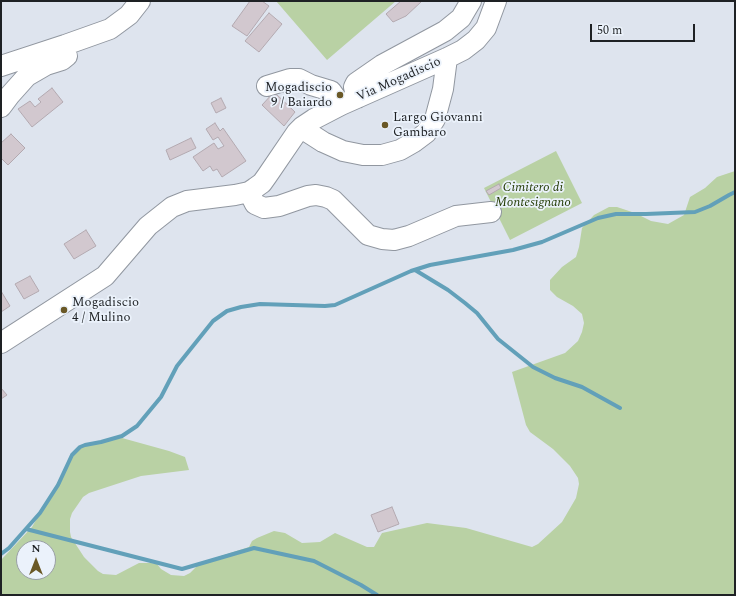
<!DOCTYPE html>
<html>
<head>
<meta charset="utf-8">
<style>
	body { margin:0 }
	#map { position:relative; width:736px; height:596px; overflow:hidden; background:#dee4ee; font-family:Spectral,serif }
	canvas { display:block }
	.frame { position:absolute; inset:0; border:2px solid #1e2124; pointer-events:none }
	.north { position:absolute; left:16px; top:540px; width:40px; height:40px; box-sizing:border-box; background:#ebf2fb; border:1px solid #999ea5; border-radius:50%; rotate:0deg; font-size:11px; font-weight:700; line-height:16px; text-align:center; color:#1e2124 }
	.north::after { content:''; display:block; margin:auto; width:14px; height:18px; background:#6a5826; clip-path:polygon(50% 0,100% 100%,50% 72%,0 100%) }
	.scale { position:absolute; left:590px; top:24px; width:105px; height:18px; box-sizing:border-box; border:2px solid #1e2124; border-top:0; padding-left:5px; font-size:12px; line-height:14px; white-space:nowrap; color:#1e2124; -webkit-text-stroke:3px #ebf2fb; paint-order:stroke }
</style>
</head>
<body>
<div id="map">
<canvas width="736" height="596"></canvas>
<div class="frame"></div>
<div class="north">N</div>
<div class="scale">50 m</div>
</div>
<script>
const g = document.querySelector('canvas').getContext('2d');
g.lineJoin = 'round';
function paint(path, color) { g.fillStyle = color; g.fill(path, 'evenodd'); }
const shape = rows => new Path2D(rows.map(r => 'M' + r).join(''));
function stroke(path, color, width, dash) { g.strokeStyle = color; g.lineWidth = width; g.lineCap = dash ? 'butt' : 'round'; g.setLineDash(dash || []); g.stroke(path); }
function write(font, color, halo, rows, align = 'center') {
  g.font = font + ' Spectral,serif'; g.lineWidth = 3.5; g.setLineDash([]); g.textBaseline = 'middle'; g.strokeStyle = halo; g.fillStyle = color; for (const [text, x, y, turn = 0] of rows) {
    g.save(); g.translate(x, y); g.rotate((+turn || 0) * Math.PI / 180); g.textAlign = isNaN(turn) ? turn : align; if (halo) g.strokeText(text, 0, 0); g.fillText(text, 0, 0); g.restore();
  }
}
paint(shape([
	[276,1,396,1,327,60],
	[556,151,582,203,510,240,484,188],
	[735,171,735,595,1,595,1,560,32,527,74,454,84,445,107,439,122,438,169,451,185,457,189,470,141,476,89,493,83,497,72,513,70,519,70,532,71,537,84,557,98,571,103,574,116,575,139,563,151,563,157,564,161,569,171,575,184,576,190,573,199,564,205,561,249,547,252,541,257,538,274,531,285,533,302,543,320,542,335,533,367,547,374,547,382,533,427,523,466,528,532,547,538,544,562,522,576,498,579,484,578,478,570,466,553,449,530,432,526,425,512,372,565,353,578,341,582,332,584,323,582,314,573,306,557,297,550,290,550,280,562,267,576,257,579,247,582,228,594,215,609,207,617,207,635,213,651,221,668,224,684,215,690,197,705,188,717,177],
	[24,548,48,548,48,572,24,572]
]), '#b9d1a4');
stroke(shape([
	[415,270,448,290,465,303,477,313,498,339,533,367,555,378,582,387,620,408],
	[26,529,182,569,254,548,314,561,361,585,377,595],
	[1,554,9,548,40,513,58,485,72,455,80,447,85,445,101,442,122,436,137,426,161,397,177,366,213,321,227,311,241,307,260,304,325,306,335,305,411,271,430,265,513,250,542,242,598,218,616,214,646,214,695,212,710,206,729,195,735,192]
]), '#62a0b9', 4);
const building = shape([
	[250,1,262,1,269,6,247,36,232,26,250,1],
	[401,1,422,1,406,16,393,22,386,14,401,1],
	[269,13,282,24,259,52,245,41,269,13],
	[52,88,63,102,32,127,18,109,30,101,35,107,41,102,38,99,52,88],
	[274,92,295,112,284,126,262,105,274,92],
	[221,98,226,108,216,113,211,103,221,98],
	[215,123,220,131,223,128,246,161,222,177,217,169,213,171,210,166,203,171,193,157,214,143,218,149,224,146,218,137,213,140,206,129,215,123],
	[11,134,25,148,8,165,1,158,1,143,11,134],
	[191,138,196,148,170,160,166,150,191,138],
	[499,184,501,188,489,195,486,191,499,184],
	[86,230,96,246,74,259,64,244,86,230],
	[30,276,39,291,24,299,15,284,30,276],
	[1,291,10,306,1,312,1,291],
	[1,388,7,395,1,399,1,388],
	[392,507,399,524,378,532,371,515,392,507]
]);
paint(building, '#d2c8cf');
stroke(building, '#b3a9b0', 1);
const minor = shape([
	[1,66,65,45,110,29,129,15,140,1],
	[267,86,290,79,299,79,311,85,331,91,341,105],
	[357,98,354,87,356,83,382,65,445,31,461,18,471,1],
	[1,107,10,95,27,76,46,65,62,60,67,56],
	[302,127,309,133,323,142,343,151,363,155,382,155,400,150,414,142,426,133,435,119,443,89,447,58],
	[249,192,255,204,264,208,279,206,308,196,316,195,326,197,333,200,368,235,382,239,394,240,409,236,456,216,491,212],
	[1,343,105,276,148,226,172,207,187,201,235,195,249,192,255,188,262,183,267,176,297,132,302,127,314,119,341,105,447,58,463,50,476,40,486,28,496,1]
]);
stroke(minor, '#9197a0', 22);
stroke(minor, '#fff', 20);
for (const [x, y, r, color] of [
	[340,95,4,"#6a5826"],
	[385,125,4,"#6a5826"],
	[64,310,4,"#6a5826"]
]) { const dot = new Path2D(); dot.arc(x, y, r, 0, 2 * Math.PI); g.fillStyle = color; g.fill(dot); stroke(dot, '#ebf2fb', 1.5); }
write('13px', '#1e2124', '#ebf2fb', [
	["Via Mogadiscio",399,80,-24]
]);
write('13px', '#1e2124', '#ebf2fb', [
	["Mogadiscio",332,88,"right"],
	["9 / Baiardo",332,103,"right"],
	["Largo Giovanni",393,118],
	["Gambaro",393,133],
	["Mogadiscio",72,303],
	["4 / Mulino",72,318]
], 'left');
write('italic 13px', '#243c05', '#ebf2fb', [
	["Cimitero di",533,188],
	["Montesignano",533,203]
]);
</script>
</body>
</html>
